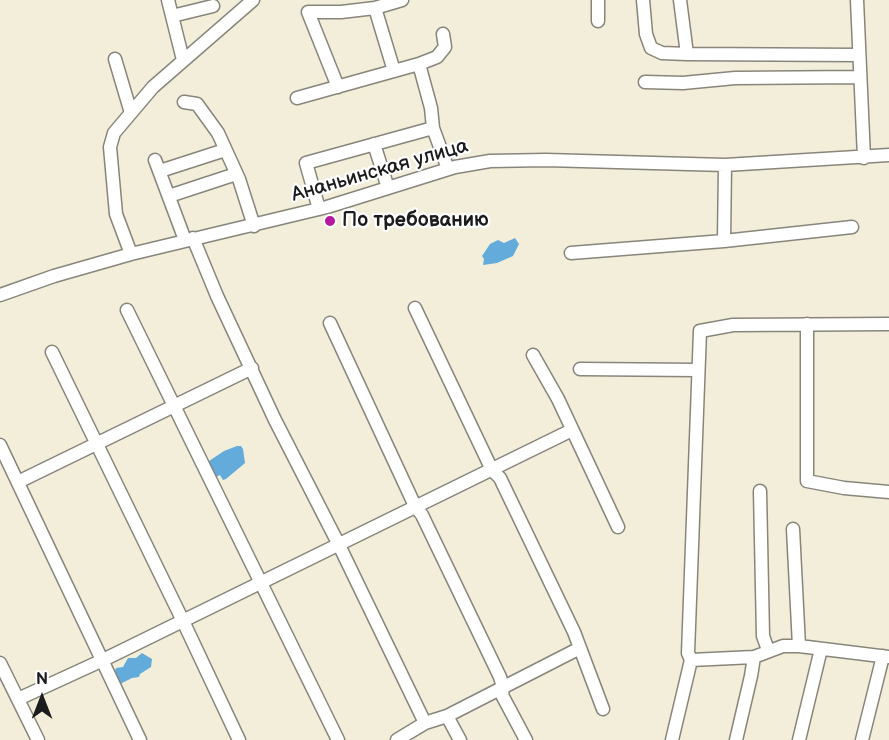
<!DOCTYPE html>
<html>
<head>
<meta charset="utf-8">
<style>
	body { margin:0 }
	#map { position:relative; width:889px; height:740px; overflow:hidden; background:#f3eeda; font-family:"Balsamiq Sans",sans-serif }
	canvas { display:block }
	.north { position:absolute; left:12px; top:668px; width:60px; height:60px; -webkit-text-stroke:4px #fff; paint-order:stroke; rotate:0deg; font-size:16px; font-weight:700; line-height:24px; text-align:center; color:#1c1c1c }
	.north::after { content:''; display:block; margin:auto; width:21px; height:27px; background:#1c1c1c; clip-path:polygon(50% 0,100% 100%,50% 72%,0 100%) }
</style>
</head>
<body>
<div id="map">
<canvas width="889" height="740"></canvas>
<div class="north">N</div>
</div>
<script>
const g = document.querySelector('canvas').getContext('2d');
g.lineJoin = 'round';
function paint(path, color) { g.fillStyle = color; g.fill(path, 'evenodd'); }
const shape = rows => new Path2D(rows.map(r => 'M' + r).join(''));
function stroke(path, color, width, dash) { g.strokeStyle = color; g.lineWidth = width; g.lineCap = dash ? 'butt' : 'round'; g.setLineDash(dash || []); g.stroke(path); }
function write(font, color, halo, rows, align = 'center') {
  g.font = font + ' "Balsamiq Sans",sans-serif'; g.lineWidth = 4.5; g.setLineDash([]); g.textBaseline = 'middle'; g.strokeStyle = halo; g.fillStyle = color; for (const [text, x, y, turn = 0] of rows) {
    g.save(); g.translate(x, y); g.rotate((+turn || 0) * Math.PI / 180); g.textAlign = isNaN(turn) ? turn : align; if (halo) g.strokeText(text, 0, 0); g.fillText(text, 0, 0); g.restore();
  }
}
paint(shape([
	[515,238,519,244,513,256,497,263,483,265,484,259,482,256,490,244,498,240,504,243],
	[237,446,241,446,243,449,245,463,226,479,223,480,220,475,216,477,210,467,209,461,224,451],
	[142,653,152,659,151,667,140,674,139,677,132,678,120,684,120,681,117,681,114,674,116,668,123,667,128,658,136,658]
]), '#62abda');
const minor = shape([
	[168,0,172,16],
	[643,0,646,34,651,48,662,53,687,54],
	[680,0,687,54,859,55],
	[857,0,864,158],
	[375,8,394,71],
	[598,21,598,0],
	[443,34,445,47,437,57,419,64,431,108,433,128,448,169],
	[115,59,131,113],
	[183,60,172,16,213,6],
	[645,82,683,83,735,78,860,77],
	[338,87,308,12,341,12,375,8,402,0],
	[297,98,419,64],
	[184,102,197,104,218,133,239,179,254,226],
	[374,144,388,188],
	[155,160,185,240],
	[160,171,225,150],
	[169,196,236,174],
	[319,209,306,163,433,128],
	[193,238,217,296,275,420,338,543,425,723],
	[724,241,725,165],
	[571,253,724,241,852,227],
	[131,254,116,214,110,147,114,133,153,87,253,0],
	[0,295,54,276,131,254,327,207,455,167,490,161,546,160,725,165,889,155],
	[415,308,492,470,500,478,574,632,603,709],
	[127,310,338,740],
	[330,323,415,506,422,515,500,677,503,687,502,695,526,740],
	[807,324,807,481,844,488,889,492],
	[52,352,183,621,239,740],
	[533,355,558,399,618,527],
	[580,369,697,370],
	[0,445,140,740],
	[18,482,252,368],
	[760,491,763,636,768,650],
	[793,529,799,646],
	[691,660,754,657,783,646,799,646,889,657],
	[0,663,38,740],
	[18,699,103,660,572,430],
	[447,716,460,740],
	[397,740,425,723,447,716,580,648],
	[672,740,691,660,688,653,700,331,733,325,889,324],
	[736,740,751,676,754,657],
	[799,740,821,649],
	[862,740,883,656]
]);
stroke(minor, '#88857b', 15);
stroke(minor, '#fff', 12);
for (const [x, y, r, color] of [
	[330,221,6,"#b5179e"]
]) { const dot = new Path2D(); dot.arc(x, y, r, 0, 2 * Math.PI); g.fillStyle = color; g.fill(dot); stroke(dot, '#fff', 2); }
write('20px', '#1c1c1c', '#fff', [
	["Ананьинская улица",380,171,-16]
]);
write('bold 20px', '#1c1c1c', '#fff', [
	["По требованию",342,221]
], 'left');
</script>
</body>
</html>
